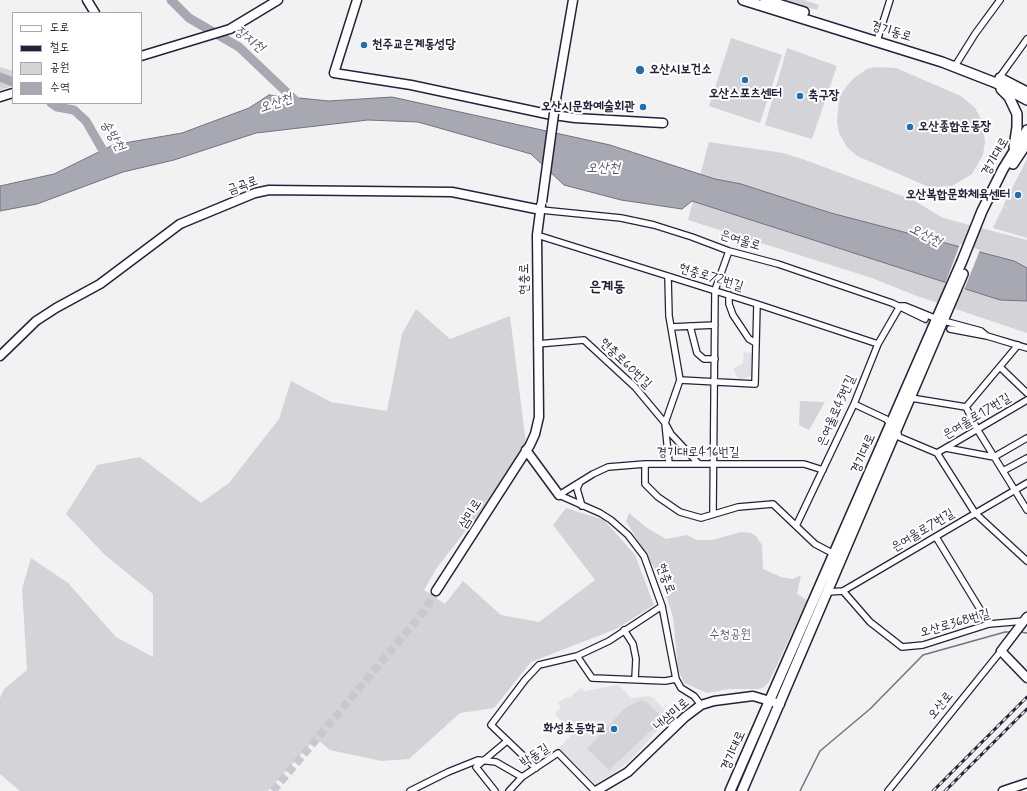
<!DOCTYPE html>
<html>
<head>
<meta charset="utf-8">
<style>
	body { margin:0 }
	#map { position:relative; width:1027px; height:791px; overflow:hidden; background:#f2f2f3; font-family:Mynerve,"Poor Story",sans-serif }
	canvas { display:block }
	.legend { position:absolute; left:12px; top:12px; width:130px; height:92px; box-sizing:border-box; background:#fff; border:1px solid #a7a7b1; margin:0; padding:5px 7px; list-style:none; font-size:12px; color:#22223b }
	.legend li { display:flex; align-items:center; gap:8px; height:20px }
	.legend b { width:20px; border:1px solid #a7a7b1 }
</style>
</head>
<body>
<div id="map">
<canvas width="1027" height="791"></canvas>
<ul class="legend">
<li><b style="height:5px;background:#fff"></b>도로</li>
<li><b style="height:5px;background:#22223b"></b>철도</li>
<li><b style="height:11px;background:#d3d3d8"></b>공원</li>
<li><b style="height:11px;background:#a8a8b2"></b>수역</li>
</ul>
</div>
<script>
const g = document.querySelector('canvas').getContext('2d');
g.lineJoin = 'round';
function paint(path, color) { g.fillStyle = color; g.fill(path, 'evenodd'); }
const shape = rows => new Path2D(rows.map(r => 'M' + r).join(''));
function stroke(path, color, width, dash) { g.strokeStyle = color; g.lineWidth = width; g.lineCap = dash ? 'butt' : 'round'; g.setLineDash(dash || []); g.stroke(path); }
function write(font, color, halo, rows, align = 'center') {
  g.font = font + ' Mynerve,"Poor Story",sans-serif'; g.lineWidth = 4; g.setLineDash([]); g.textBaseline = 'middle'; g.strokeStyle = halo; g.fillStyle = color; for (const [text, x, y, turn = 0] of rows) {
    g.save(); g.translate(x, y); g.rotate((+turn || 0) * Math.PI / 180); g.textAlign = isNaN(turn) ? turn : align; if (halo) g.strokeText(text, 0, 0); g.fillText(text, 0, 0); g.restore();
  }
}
paint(shape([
	[744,352,754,353,754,375,739,380,733,369,743,363],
	[618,685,632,698,648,696,654,698,672,718,654,734,631,760,615,772,595,784,559,748,572,734,555,714,561,707,558,703,565,698,570,697,581,688,584,691]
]), '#e2e2e6');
paint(shape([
	[782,0,804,0,819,5,817,10],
	[731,38,782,55,760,123,709,106],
	[787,48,837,66,812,139,765,125],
	[0,67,13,71,13,86,0,90],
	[875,67,896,68,961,96,975,108,981,119,985,141,983,155,972,174,952,186,929,187,857,156,847,147,839,133,837,122,839,98,845,88,854,78,867,69],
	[709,142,783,153,805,160,913,200,943,218,1027,240,1027,333,914,295,872,278,688,220],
	[1027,159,1027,238,993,228,1003,207,1012,210,1003,206],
	[416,309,450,339,510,316,526,444,491,498,436,569,424,590,445,604,463,581,501,615,539,622,595,580,553,525,566,508,604,520,635,555,654,605,616,629,531,662,494,708,460,713,409,759,381,761,330,750,316,738,268,791,20,791,0,774,0,698,4,689,27,670,22,589,31,558,68,583,116,637,153,657,153,594,104,554,66,514,97,465,140,457,201,503,229,483,279,419,291,381,331,402,387,411,402,334],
	[800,401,825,402,809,430,799,425],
	[629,513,647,528,666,539,687,535,697,540,712,540,741,532,751,533,756,536,762,545,763,569,781,577,793,579,801,575,797,594,807,600,769,682,764,687,759,689,729,689,707,693,684,683,678,669,673,617,661,579,626,521],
	[641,700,646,702,664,719,609,770,587,749,625,708]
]), '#d3d3d8');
const water = shape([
	[269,95,329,101,392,97,610,145,715,179,741,184,831,213,1014,261,1027,268,1027,301,1000,300,692,201,682,209,621,200,564,185,531,154,418,122,368,120,256,133,174,160,123,172,37,204,0,211,0,186,54,174,113,145,182,133,249,108,269,95]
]);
paint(water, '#a8a8b2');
stroke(water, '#727282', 1);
paint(shape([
	[960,244,980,250,964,290,945,284]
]), '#f2f2f3');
stroke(shape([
	[1020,632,1027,633],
	[800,791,820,751,870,709,923,655,1005,632,1012,632]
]), '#727282', 1.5);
stroke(shape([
	[171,0,189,18,239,47,301,106],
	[0,77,13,82],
	[51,103,57,107,74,110,86,121,109,161]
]), '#a8a8b2', 9);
stroke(shape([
	[925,319,927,322,950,329]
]), '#c8c8ce', 5.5, [5.5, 3]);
stroke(shape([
	[273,791,424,611,436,591]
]), '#c8c8ce', 8, [8, 4]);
const street = shape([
	[877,41,890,0],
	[955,66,975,34,1000,0],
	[999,78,1027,39],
	[541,210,621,218,654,225,692,237,729,251,778,264,892,303,925,319],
	[537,235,757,304,878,344],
	[668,277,669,316,680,380,665,423,671,434,698,463],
	[729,295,729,304,733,315,749,339,756,343],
	[944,321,981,331,987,336],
	[690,326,697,353,704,359,715,359],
	[671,327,715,325],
	[950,329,987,336,1027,348],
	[537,344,584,340,635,387,665,423,669,463],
	[1018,345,966,407,977,429,1027,510],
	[1000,367,1027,393],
	[680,380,755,384,757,304],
	[911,398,966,407],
	[854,404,886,419,897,431,899,437,937,453,975,513,1027,561],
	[946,448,994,457,1027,438],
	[937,453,1027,400],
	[823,470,804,464,645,464,645,484,658,497,680,512,701,518,738,507,773,504,815,544,834,554],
	[1003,471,1027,458],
	[580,482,577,489,582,506],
	[559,495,600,513,611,520,628,535,644,556,662,606,676,679,681,688,694,696,701,705],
	[559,495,593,474,608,467,645,464],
	[713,514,715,290,729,251],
	[796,526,854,404,878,344,900,306,905,306,937,319],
	[936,537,989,624],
	[843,591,870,622,902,647,923,645,989,624,1024,621],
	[828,592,843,591,1027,483],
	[624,630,633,644,636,659,635,679],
	[577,656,592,678,665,681,676,679],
	[536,768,491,725,525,680,539,665,577,656,609,641,662,606],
	[410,791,448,772,478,760,496,762,522,777,558,753,595,791],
	[495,791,476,767,507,741],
	[509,791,522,777],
	[888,791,1001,651]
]);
const secondary = shape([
	[87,0,95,13],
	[357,0,334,73,411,85,547,114,575,118,663,123],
	[141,56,230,29,278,0],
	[0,97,13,93],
	[556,99,573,0],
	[0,356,36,321,56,308,100,284,180,224,255,193,269,190,452,192,541,210],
	[526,450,559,495],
	[436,591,530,445,535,434,539,417,537,235,541,205],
	[1027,617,1001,651,1027,678],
	[596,791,628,772,685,717,701,705,714,701,753,696,780,704],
	[1003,791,1027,783]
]);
const primary = shape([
	[743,0,942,62,996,83,1027,100],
	[765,0,804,12],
	[1000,78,1027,92],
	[1001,89,1009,97,1017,114,1017,127,1014,147],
	[1013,164,1027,143],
	[730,791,962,261,982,211,1003,169,1027,130],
	[742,791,963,274]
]);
stroke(street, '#22223b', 8);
stroke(secondary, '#22223b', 11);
stroke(primary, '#22223b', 12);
stroke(street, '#fff', 5.5);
stroke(secondary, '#fff', 8);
stroke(primary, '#fff', 9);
const rail = shape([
	[933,791,1027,697],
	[945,791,1027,709]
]);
stroke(rail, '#22223b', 3);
stroke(rail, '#fff', 1.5, [4.5]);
const secondaryBridge = shape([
	[542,202,556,99]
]);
stroke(secondaryBridge, '#22223b', 11, []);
stroke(secondaryBridge, '#fff', 8);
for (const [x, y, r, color] of [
	[364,45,4,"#1f6fb2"],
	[640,70,5,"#1f6fb2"],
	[745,80,4,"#1f6fb2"],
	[800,96,4,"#1f6fb2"],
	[643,107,4,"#1f6fb2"],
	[910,127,4,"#1f6fb2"],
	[1018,195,4,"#1f6fb2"],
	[614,729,4,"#1f6fb2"]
]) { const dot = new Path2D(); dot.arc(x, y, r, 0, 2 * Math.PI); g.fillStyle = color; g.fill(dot); stroke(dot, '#fff', 1.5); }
write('13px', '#22223b', '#fff', [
	["경기동로",891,32,17],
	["경기대로",996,157,-60],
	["금곡로",243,186,-19],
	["은여울로",740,241,17],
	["현충로72번길",711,278,17],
	["현충로",525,279,-90],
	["현충로60번길",625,364,44],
	["은여울로43번길",837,411,-66],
	["은여울로17번길",977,417,-31],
	["경기대로416번길",698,453],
	["경기대로",864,454,-66],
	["삼미로",471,514,-58],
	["은여울로7번길",923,531,-31],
	["현충로",665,579,70],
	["오산로368번길",955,624,-16],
	["오산로",941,706,-51],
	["내삼미로",672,715,-41],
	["경기대로",734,751,-66],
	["박동길",535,756,-32]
]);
write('bold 13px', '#22223b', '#fff', [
	["천주교은계동성당",372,45],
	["오산시보건소",649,70],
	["오산스포츠센터",745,94,"center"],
	["축구장",808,96],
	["오산시문화예술회관",635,107,"right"],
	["오산종합운동장",918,127],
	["오산복합문화체육센터",1010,195,"right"],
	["화성초등학교",606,729,"right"]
], 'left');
write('13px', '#57576a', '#fff', [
	["수청공원",730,635]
]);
write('italic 14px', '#58586b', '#fff', [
	["장지천",249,40,38],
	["오산천",276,104,-19],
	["송방천",112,136,59],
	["오산천",603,169],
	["오산천",925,236,27]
]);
write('bold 15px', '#22223b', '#fff', [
	["은계동",607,288]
]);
</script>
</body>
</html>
